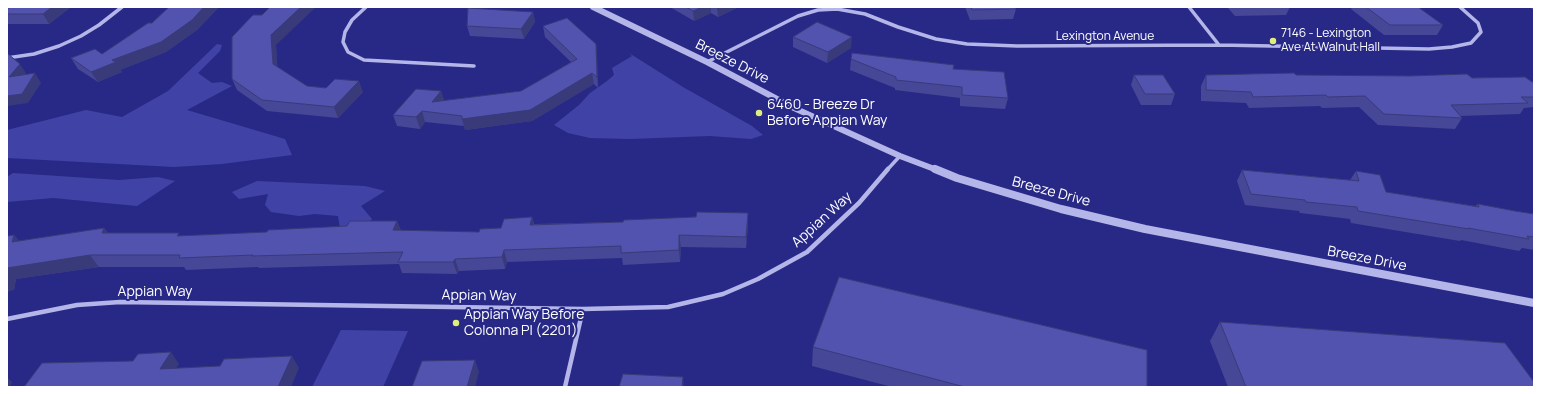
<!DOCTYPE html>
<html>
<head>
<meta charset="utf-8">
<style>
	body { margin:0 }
	#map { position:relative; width:1541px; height:394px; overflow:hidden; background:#282986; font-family:Manrope,sans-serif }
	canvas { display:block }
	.frame { position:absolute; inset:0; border:8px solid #fff; pointer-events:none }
</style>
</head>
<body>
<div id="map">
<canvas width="1541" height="394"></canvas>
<div class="frame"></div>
</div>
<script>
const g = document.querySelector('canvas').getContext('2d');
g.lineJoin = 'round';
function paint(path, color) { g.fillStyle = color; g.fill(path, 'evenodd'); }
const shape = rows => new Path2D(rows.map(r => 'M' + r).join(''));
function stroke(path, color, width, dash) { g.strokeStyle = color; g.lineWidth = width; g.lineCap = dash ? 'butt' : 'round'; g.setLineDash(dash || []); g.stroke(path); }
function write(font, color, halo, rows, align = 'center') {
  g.font = font + ' Manrope,sans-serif'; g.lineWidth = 4; g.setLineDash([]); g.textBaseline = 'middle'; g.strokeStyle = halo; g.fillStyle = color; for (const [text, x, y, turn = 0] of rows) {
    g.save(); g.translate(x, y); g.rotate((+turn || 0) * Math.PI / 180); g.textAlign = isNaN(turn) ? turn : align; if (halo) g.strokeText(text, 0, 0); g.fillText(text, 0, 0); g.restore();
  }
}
paint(shape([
	[217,44,222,45,220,51,198,73,212,83,222,82,232,86,187,110,285,139,292,155,222,164,174,167,7,158,7,130,86,110,122,117,168,91],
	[629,53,683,87,752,126,763,135,751,139,710,136,630,139,590,138,568,133,554,125,579,105,590,93,607,81,614,75,612,68,632,56],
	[13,173,119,180,158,177,175,181,137,206,53,198,7,202,7,177],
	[257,181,365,186,385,191,361,206,372,219,364,227,340,229,338,216,315,214,299,216,271,212,265,205,268,194,239,199,232,192],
	[341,330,408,331,383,387,312,387]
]), '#4043a5');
stroke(shape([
	[366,7,352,20,345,32,343,42,348,52,364,60,474,66],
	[1189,7,1219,45],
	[7,58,34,54,59,46,81,36,99,25,122,7],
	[707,62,798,16,818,10,837,9,865,14,898,27,936,39,967,44,1017,46,1219,45,1429,49,1452,47,1471,43,1481,32,1478,23,1460,7],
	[887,170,900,156]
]), '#b4b5e8', 3.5);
stroke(shape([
	[7,319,77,305,120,302,583,309,668,307,723,294,758,279,807,252,859,203,888,169],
	[565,387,583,309]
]), '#b4b5e8', 4.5);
stroke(shape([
	[593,7,707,62,794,108,900,156,937,170]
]), '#b4b5e8', 6);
stroke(shape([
	[935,169,957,178,1061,209,1145,229,1534,303]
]), '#b4b5e8', 8);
paint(shape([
	[10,7,71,7,49,24,7,24,7,9],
	[169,7,219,7,197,30,166,52,120,70,122,72,98,82,78,69,71,58,102,54,152,23],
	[670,7,739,7,718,17,711,13,694,21],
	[965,7,1014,7,1016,9,1013,19,970,20],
	[1227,7,1290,7,1286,15,1235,16],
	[1352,7,1418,7,1443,25,1437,35,1384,35,1351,9],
	[1530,7,1534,7,1534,11],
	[533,12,535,22,524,39,470,36,467,26],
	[543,26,597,55,598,88,594,84,532,121,465,130,464,126,425,122,420,129,397,126,393,115,441,91,444,101,521,91,571,62,545,37],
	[793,37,851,48,827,63,793,47],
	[276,45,277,67,307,86,363,92,338,118,267,111,237,90,232,79],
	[851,59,953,69,1008,98,1005,109,960,106,960,98,895,90,895,88,850,70],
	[1134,75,1175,94,1171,105,1141,105,1131,85],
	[1206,75,1296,75,1472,78,1532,82,1534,81,1534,107,1524,108,1520,114,1460,116,1462,118,1455,129,1378,125,1359,107,1322,108,1320,106,1249,108,1246,103,1201,101,1201,86],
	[1242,170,1350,180,1356,171,1386,192,1475,206,1478,204,1515,211,1534,214,1534,250,1522,248,1519,251,1461,240,1460,241,1351,223,1350,219,1300,213,1299,211,1245,205,1237,181],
	[748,213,748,225,746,248,681,247,680,262,623,265,622,258,507,262,505,269,459,271,457,274,402,273,399,264,259,268,258,267,186,270,184,267,99,267,16,279,14,290,14,235,19,241,104,228,108,233,180,236,267,232,347,226,397,221,401,231,479,232,501,228,532,217,534,224,623,222],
	[1220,322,1534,387,1228,387,1210,341],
	[813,347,1147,387,892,387,812,366]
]), '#464796');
paint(shape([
	[52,7,71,7,49,24,43,14],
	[204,7,219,7,197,30,166,52,120,70,122,72,98,82,91,72],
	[301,7,316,7,276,45,278,75,273,64,271,35],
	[702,7,711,7,711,13,694,21,693,11],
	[717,7,739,7,718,17],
	[533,12,535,22,524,39,521,29],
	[852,37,851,48,827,63,828,52],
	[596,44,597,55,598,88,597,77],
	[20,64,26,73,16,86,9,77],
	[35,73,41,83,28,103,7,106,7,96],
	[592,73,594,84,532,121,465,130,462,119],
	[359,81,363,92,338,118,334,107],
	[441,91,445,102,432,102],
	[422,111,425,122,420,129,416,117],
	[748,213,748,225,746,248,746,237],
	[532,217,535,229,530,225],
	[397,221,402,232,393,230],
	[104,228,113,240,102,233],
	[14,235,24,246,12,242],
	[679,235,681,247,680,262,679,250],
	[504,250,507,262,505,269,502,257],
	[90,255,99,267,16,279,14,290,7,292,7,268],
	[455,259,459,271,457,274,453,262],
	[171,352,179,364,169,381,160,369],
	[292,356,299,368,291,387,278,387],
	[475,360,479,372,475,387,467,387],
	[7,377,12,382,10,387,7,387],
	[683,377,684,387,682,387]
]), '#393a7a');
const building = shape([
	[10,7,52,7,43,14,7,14,7,9,10,7],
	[169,7,204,7,192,20,161,42,112,60,116,62,91,72,71,58,95,49,102,54,148,23,152,23,169,7],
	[270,7,301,7,271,35,273,64,307,86,326,88,335,79,359,81,334,107,262,100,232,79,232,37,253,15,262,15,270,7],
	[686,7,702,7,693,11,686,7],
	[971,7,1014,7,1016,9,972,10,971,7],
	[1366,7,1418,7,1443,25,1390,25,1366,7],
	[468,8,533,12,521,29,467,26,468,8],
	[567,18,596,44,597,77,592,73,530,110,462,119,462,116,422,111,416,117,393,115,416,89,441,91,432,102,521,91,577,59,543,26,567,18],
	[817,22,852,37,828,52,793,37,817,22],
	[7,53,20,64,9,77,35,73,22,94,7,96,7,53],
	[852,53,954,65,953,69,1004,72,1008,98,962,95,962,87,896,80,896,77,851,59,852,53],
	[1294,73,1296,75,1409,76,1467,74,1472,78,1525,77,1532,82,1534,81,1534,97,1521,97,1528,103,1451,105,1462,118,1384,114,1365,96,1328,97,1326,95,1253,97,1251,92,1206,90,1206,75,1294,73],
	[1134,75,1163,75,1175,94,1145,94,1134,75],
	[1242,170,1359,181,1356,171,1380,175,1386,192,1479,207,1478,204,1515,211,1534,214,1534,237,1527,236,1529,239,1468,228,1469,229,1358,211,1357,207,1306,202,1305,200,1251,194,1242,170],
	[697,212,748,213,746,237,679,235,679,250,621,253,621,246,504,250,502,257,455,259,453,262,398,262,403,252,252,256,253,255,179,258,180,255,90,255,7,268,7,236,14,235,12,242,104,228,102,233,179,233,177,236,267,232,268,230,347,226,350,221,397,221,393,230,479,232,480,229,501,228,504,219,532,217,530,225,623,222,624,220,696,217,697,212],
	[839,277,1147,350,1147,387,965,387,813,347,839,277],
	[1220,322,1505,343,1534,382,1534,387,1246,387,1220,322],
	[171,352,160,369,220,366,224,359,292,356,278,387,24,387,42,363,133,361,138,354,171,352],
	[475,360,467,387,412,387,422,361,475,360],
	[623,374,683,377,682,387,619,387,623,374]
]);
paint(building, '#5153ae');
stroke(building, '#393a7a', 1);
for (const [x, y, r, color] of [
	[1273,41,4,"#dfef7b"],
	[759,113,4,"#dfef7b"],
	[456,323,4,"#dfef7b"]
]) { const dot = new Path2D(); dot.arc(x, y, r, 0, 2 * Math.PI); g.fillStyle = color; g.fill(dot); stroke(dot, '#282986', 1.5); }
write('12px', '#fff', '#282986', [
	["7146 - Lexington",1281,34],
	["Ave At Walnut Hall",1281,48]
], 'left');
write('12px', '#fff', '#282986', [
	["Lexington Avenue",1105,37]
]);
write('14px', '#fff', '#282986', [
	["Breeze Drive",732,62,27],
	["Breeze Drive",1051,192,15],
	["Appian Way",822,220,-42],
	["Breeze Drive",1367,259,11],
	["Appian Way",155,292],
	["Appian Way",479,296,1]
]);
write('14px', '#fff', '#282986', [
	["6460 - Breeze Dr",767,105],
	["Before Appian Way",767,121],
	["Appian Way Before",464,315],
	["Colonna Pl (2201)",464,331]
], 'left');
</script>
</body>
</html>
